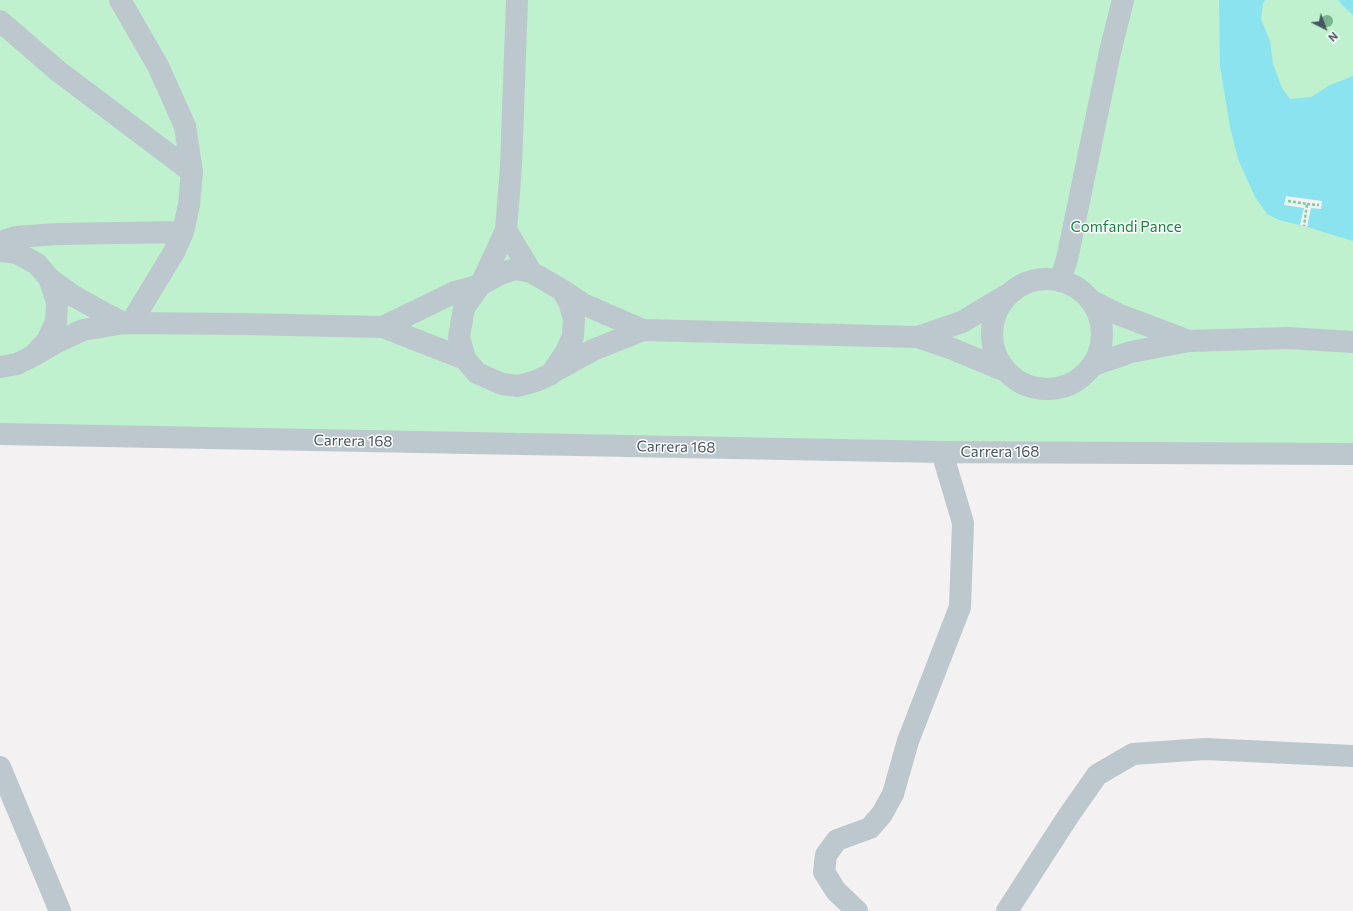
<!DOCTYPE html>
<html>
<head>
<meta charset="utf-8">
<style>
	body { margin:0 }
	#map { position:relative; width:1353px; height:911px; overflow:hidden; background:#f3f1f1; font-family:Commissioner,sans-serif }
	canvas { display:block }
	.north { position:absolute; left:1305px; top:8px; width:40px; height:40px; -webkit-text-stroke:3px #fff; paint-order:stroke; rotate:138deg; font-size:11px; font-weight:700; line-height:16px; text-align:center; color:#48565f }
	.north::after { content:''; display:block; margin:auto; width:14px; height:18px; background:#48565f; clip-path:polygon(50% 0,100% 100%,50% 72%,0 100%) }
</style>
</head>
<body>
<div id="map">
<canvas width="1353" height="911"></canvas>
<div class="north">N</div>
</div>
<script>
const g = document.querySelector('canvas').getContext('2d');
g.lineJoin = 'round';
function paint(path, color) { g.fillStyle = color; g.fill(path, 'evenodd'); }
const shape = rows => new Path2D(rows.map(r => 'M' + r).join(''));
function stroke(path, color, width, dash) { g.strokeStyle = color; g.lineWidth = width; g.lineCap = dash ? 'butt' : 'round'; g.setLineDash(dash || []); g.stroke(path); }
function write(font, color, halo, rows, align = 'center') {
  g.font = font + ' Commissioner,sans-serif'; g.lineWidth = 3; g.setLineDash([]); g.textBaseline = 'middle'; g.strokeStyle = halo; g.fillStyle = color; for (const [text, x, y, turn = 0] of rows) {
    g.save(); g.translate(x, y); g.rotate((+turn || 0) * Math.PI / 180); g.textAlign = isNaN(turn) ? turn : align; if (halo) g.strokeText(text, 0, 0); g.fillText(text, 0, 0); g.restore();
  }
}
paint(shape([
	[0,0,1353,0,1353,454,0,434]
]), '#bff1ce');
paint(shape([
	[1219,0,1265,0,1263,4,1261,19,1270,41,1273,64,1282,88,1290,99,1311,97,1330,85,1353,76,1353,241,1307,227,1279,220,1267,214,1255,197,1238,159,1230,127,1220,66],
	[1338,0,1353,0,1353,15,1343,6]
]), '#8be3ef');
paint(shape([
	[1286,196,1322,201,1321,209,1311,208,1307,227,1300,225,1304,208,1284,205]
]), '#f3f1f1');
stroke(shape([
	[1288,201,1307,204,1304,226],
	[1307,204,1319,205]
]), '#76d09c', 2.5, [3, 2]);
stroke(shape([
	[120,0,158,66,185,126,192,172,189,205,183,232,174,252,131,323],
	[0,21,58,71,192,172],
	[506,230,531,272],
	[0,246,6,240,16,237,58,234,183,232],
	[0,251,17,253,37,264,49,278,57,302,56,322,47,341,33,356,17,364,0,367],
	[515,269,531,272,562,290,569,302,574,319,573,336,566,352,551,374,536,381,518,386,502,384,477,373,465,359,459,337,464,308,480,285,500,274,515,269],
	[49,278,72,295,104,313,124,323],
	'992 334a55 55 0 1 1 110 0a55 55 0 1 1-110 0Z',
	[1060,281,1067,259,1110,52,1123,0],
	[482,282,506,230,511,166,517,0],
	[562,290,583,304,643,330,918,337,950,348,1006,371],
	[1092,301,1120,315,1189,341],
	[383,327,455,292,480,285],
	[918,337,962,322,1005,296],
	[33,356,57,342,83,330,124,323,242,324,383,327,465,359],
	[1093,365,1131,352,1189,341,1288,338,1353,342],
	[553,372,593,350,643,330],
	[0,434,942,452,1353,454],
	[0,767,60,911],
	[857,911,836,891,824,872,826,855,837,840,870,828,882,814,893,794,908,741,960,607,963,523,942,452],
	[1007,911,1067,818,1097,775,1133,754,1205,749,1353,756]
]), '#bcc7ce', 22);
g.fillStyle = '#79b591';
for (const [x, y] of [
	[1327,21]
]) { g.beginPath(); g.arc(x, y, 6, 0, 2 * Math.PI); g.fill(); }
write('15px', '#158443', '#fff', [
	["Comfandi Pance",1126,227]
]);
write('15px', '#48565f', '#fff', [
	["Carrera 168",353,441,1],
	["Carrera 168",676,447,1],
	["Carrera 168",1000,452]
]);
</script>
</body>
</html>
